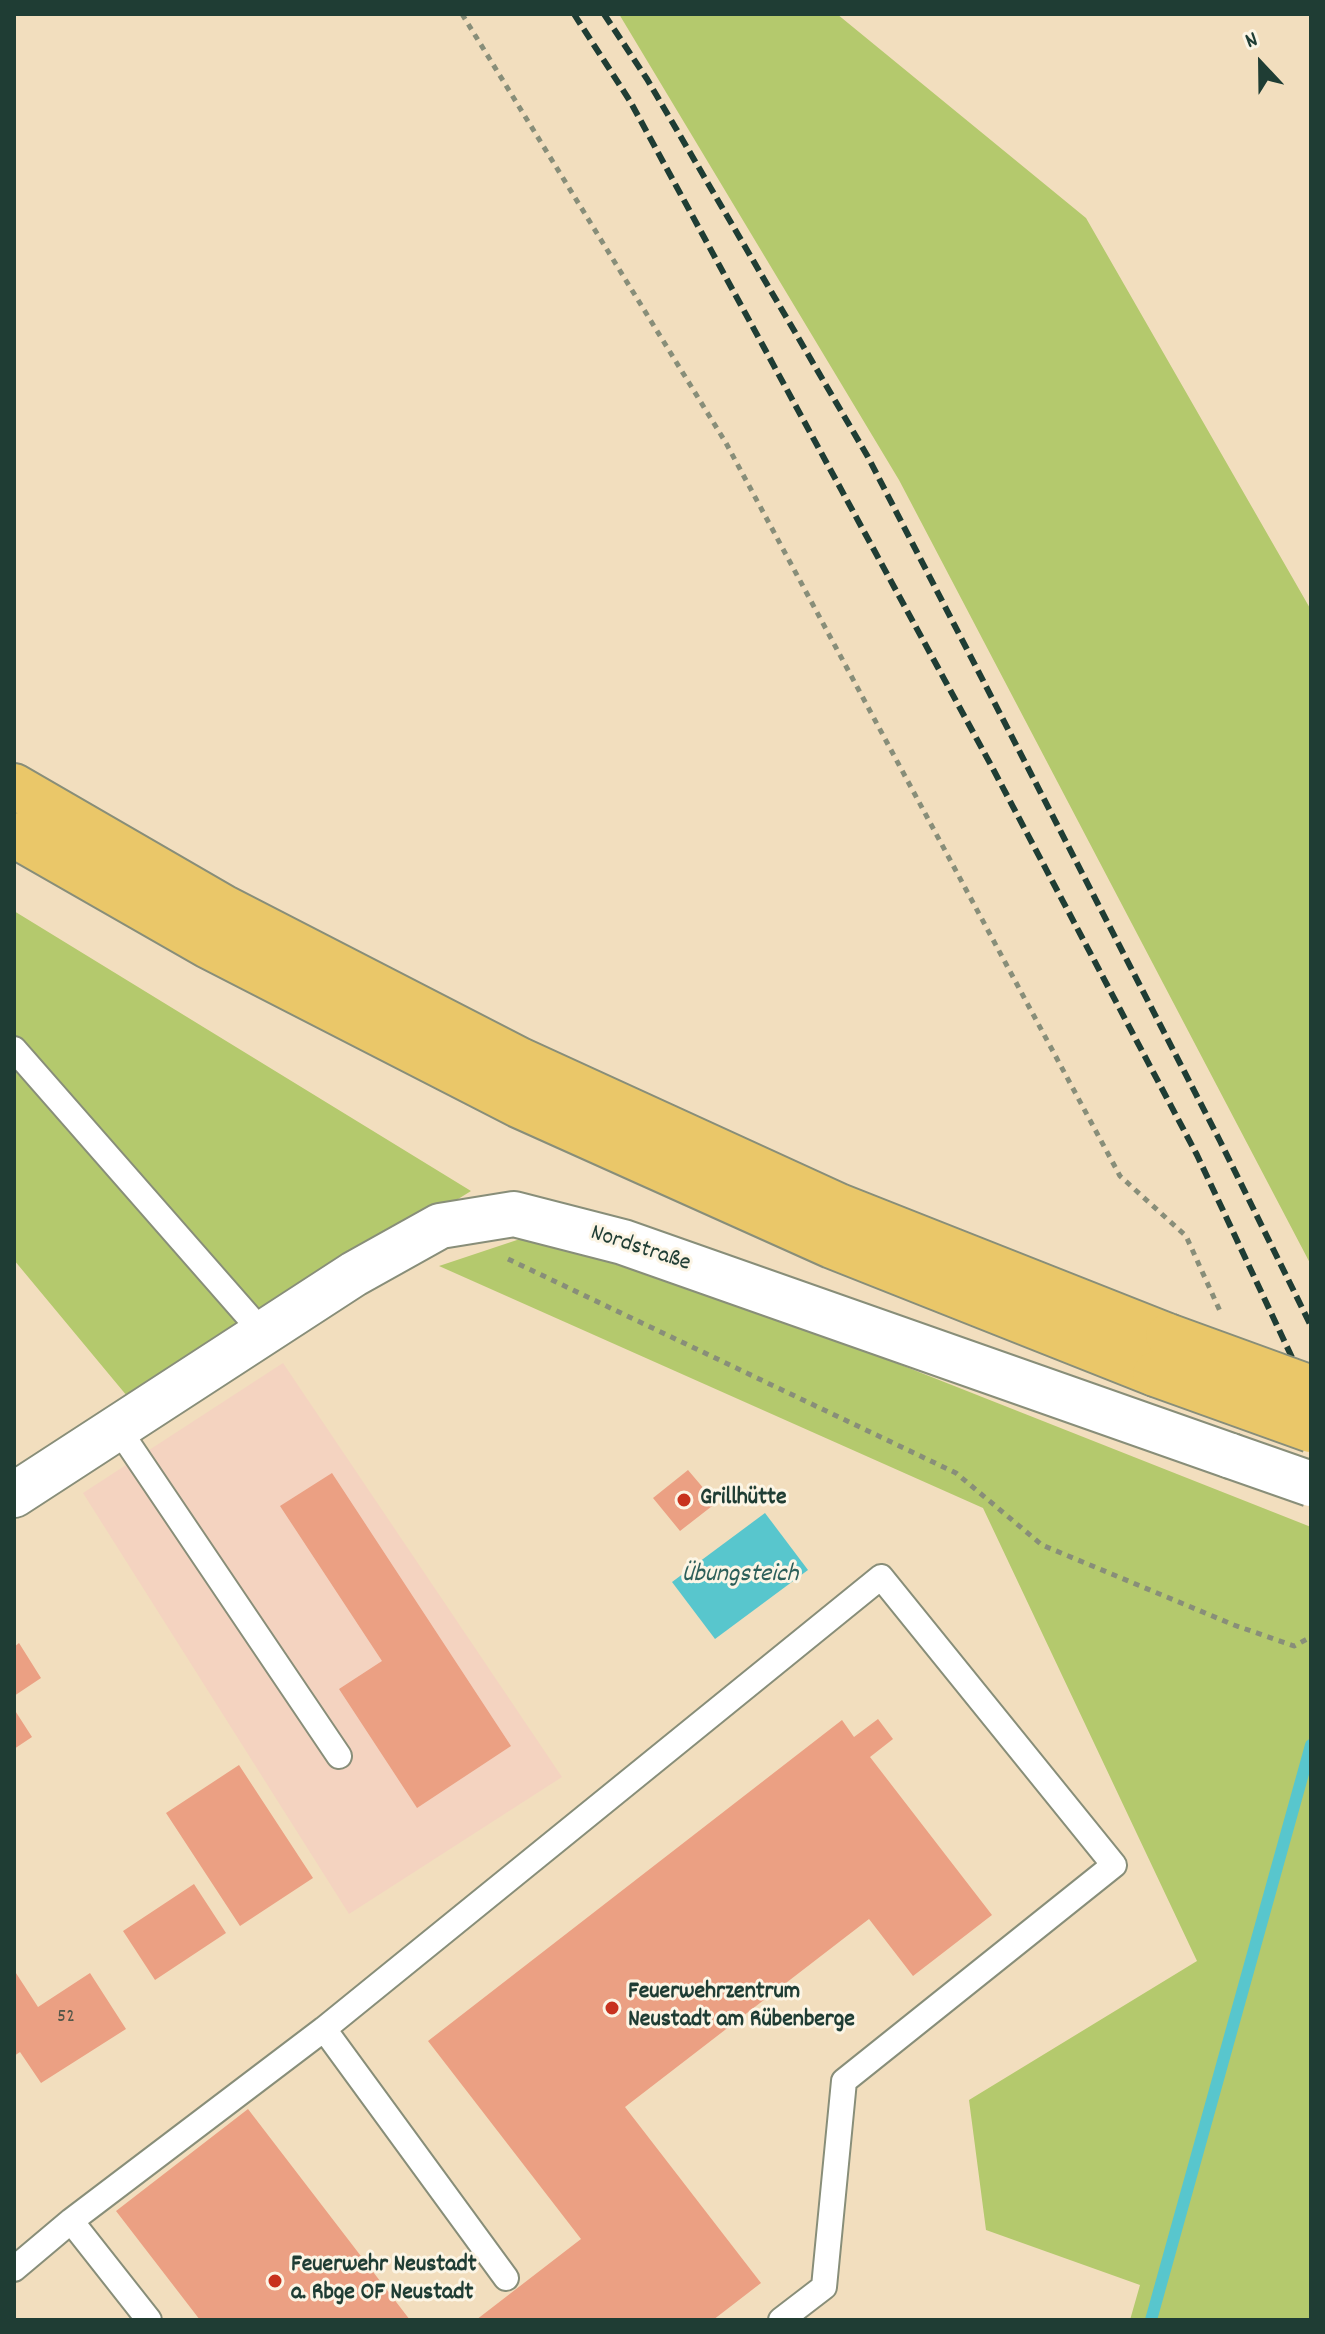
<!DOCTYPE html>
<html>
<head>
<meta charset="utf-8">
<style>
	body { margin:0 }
	#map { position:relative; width:1325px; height:2334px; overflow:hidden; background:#f2debe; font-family:Dekko,sans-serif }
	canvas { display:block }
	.frame { position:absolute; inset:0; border:16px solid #1f3d34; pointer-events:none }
	.north { position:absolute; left:1221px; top:24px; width:80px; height:80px; -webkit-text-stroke:6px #fcf5e5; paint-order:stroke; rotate:338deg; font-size:22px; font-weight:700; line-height:32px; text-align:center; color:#1f3d34 }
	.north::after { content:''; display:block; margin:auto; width:28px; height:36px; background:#1f3d34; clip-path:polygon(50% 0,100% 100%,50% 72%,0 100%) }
</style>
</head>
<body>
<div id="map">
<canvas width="1325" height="2334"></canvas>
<div class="frame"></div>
<div class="north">N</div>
</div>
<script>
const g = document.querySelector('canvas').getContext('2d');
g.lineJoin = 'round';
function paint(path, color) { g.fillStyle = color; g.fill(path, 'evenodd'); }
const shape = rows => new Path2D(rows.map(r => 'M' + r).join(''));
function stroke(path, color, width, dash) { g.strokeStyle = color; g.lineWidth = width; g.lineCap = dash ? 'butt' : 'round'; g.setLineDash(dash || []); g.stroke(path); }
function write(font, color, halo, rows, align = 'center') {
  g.font = font + ' Dekko,sans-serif'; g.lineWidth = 6; g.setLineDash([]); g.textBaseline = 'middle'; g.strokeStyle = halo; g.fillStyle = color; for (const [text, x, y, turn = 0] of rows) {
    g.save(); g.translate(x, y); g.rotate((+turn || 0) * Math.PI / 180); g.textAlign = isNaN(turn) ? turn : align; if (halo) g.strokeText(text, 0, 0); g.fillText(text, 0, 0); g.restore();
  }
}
paint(shape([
	[283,1363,562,1777,349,1914,83,1493]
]), '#f4d3c0');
paint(shape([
	[619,14,837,14,1086,218,1311,610,1311,1265,899,480],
	[14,911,471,1191,132,1402,14,1260],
	[529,1236,800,1325,1311,1527,1311,2320,1130,2320,1140,2285,986,2230,969,2100,1197,1961,983,1508,439,1266]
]), '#b4c96d');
paint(shape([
	[765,1513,808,1570,715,1639,672,1582]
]), '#58c6cd');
stroke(shape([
	[1151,2320,1311,1745]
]), '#58c6cd', 12);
paint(shape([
	[688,1470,716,1503,680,1531,653,1498],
	[332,1473,511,1746,417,1808,339,1689,382,1661,280,1506],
	[19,1643,41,1678,14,1696,14,1647],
	[14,1709,32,1737,14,1749],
	[878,1719,893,1739,870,1757,992,1915,913,1976,869,1919,625,2107,761,2283,713,2320,476,2320,581,2239,428,2041,842,1720,854,1737],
	[239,1765,313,1878,240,1926,166,1813],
	[194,1884,226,1933,155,1980,123,1931],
	[14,1970,38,2007,90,1973,126,2029,41,2083,20,2052,14,2056],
	[248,2109,410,2320,200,2320,116,2211]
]), '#eba083');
const lane = shape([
	[14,1049,263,1333],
	[117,1427,339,1756],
	[324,2029,506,2278],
	[71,2221,149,2320],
	[14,2269,71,2221,324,2029,881,1577,1114,1865,844,2081,824,2287,781,2320]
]);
const street = shape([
	[14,1495,354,1274,440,1226,514,1214,623,1242,1231,1456]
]);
const highway = shape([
	[14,786,223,907,520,1060,839,1206,1168,1336],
	[14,835,208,946,518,1105,832,1246,1155,1374]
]);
stroke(lane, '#888e79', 28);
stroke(street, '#888e79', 48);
stroke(highway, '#888e79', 48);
stroke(shape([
	[462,14,726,443,1120,1176,1186,1236,1220,1311],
	[508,1259,956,1473,1042,1545,1234,1625,1294,1646,1311,1637]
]), '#888e79', 5, [6, 6]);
stroke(lane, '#fff', 24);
stroke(street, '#fff', 44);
stroke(highway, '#eac769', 44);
stroke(shape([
	[574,14,630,101,992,767,1197,1155,1311,1398],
	[604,14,647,79,868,457,1220,1141,1311,1326]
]), '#1f3d34', 6, [12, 6]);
const streetBridge = shape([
	[1231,1456,1311,1484]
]);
const highwayBridge = shape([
	[1168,1336,1311,1388],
	[1155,1374,1311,1430]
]);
stroke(streetBridge, '#888e79', 48, []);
stroke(highwayBridge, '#888e79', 48, []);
stroke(streetBridge, '#fff', 44);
stroke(highwayBridge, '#eac769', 44);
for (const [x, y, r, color] of [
	[684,1500,8,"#c8321e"],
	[612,2008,8,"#c8321e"],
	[275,2281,8,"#c8321e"]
]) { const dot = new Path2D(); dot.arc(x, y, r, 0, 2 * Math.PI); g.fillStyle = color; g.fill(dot); stroke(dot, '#fcf5e5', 3); }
write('20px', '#525648', null, [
	["52",66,2018]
]);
write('24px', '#1f3d34', '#fcf5e5', [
	["Nordstraße",640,1250,18]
]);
write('bold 24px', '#1f3d34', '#fcf5e5', [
	["Grillhütte",700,1500],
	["Feuerwehrzentrum",628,1994],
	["Neustadt am Rübenberge",628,2022],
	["Feuerwehr Neustadt",291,2267],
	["a. Rbge OF Neustadt",291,2295]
], 'left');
write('italic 26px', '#2d5f5a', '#fcf5e5', [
	["Übungsteich",740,1576]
]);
</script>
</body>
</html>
